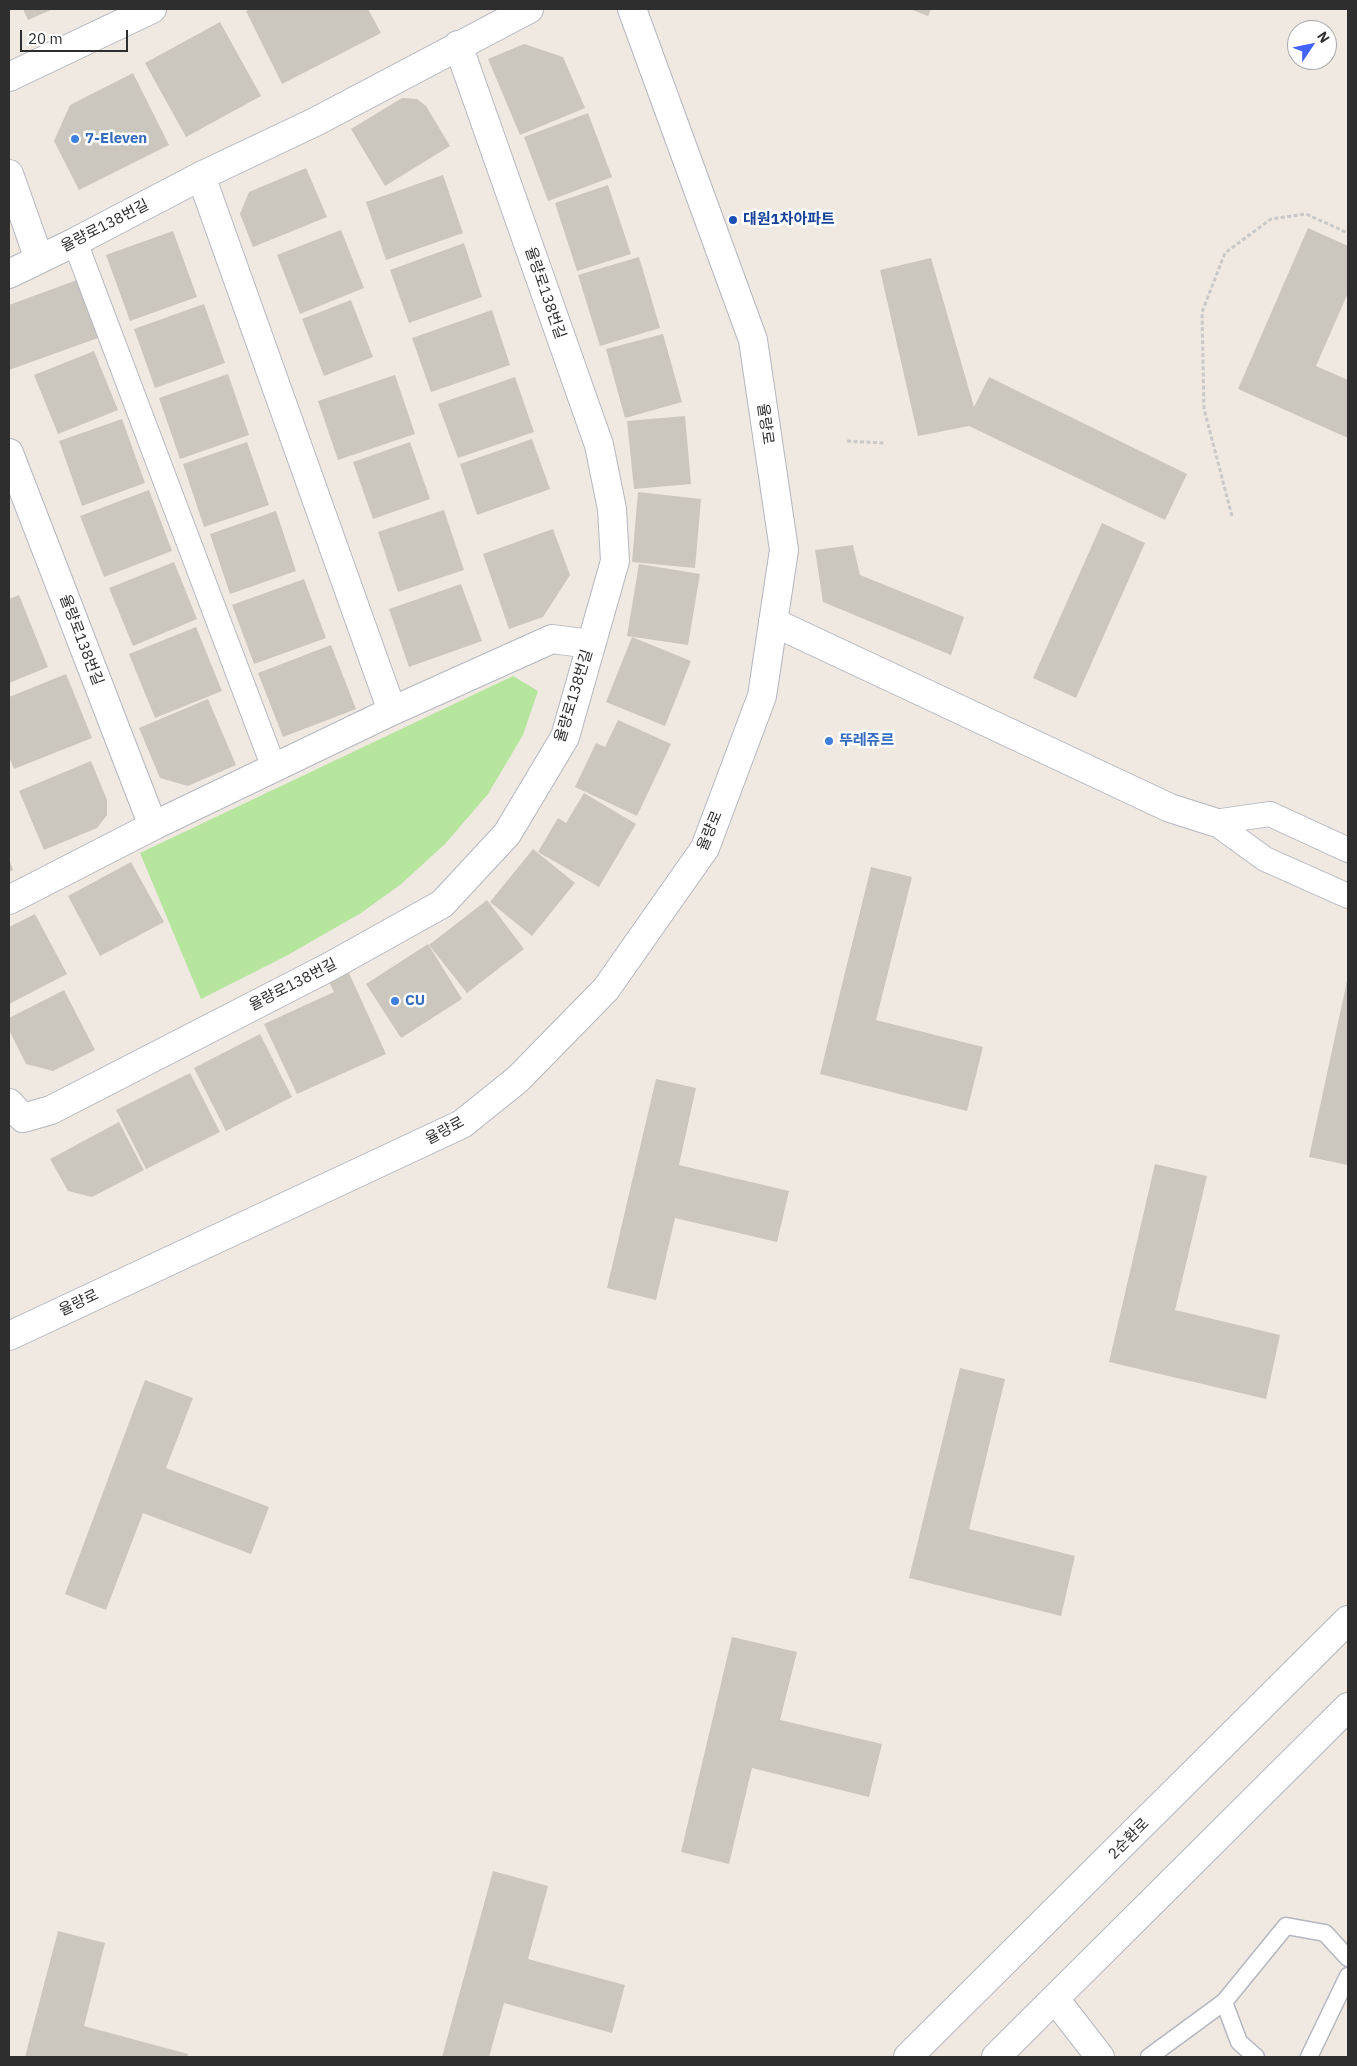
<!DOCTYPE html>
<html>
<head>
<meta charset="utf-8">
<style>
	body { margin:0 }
	#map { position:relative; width:1357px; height:2066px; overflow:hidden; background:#efe9e1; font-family:"IBM Plex Sans",sans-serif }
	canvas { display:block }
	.frame { position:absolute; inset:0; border:10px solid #2e2e2e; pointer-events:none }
	.north { position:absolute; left:1287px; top:20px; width:50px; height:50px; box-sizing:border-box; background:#fff; border:1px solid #ababab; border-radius:50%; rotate:56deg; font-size:14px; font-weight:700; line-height:20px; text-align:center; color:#2e2e2e }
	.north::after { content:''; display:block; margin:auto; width:18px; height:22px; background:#4264fb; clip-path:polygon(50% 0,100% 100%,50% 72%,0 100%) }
	.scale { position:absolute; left:20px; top:30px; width:108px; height:22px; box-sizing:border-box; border:2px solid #2e2e2e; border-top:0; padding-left:6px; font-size:15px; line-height:18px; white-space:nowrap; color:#2e2e2e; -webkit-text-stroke:4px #fff; paint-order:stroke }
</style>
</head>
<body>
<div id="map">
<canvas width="1357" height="2066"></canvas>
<div class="frame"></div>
<div class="north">N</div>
<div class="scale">20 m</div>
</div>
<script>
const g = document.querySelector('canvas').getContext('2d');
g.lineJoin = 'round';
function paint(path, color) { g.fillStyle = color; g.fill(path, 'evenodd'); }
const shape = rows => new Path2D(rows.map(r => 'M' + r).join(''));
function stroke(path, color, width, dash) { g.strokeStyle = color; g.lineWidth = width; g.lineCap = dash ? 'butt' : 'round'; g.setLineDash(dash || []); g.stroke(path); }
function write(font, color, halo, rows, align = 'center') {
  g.font = font + ' "IBM Plex Sans","Noto Sans KR",sans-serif'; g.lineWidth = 5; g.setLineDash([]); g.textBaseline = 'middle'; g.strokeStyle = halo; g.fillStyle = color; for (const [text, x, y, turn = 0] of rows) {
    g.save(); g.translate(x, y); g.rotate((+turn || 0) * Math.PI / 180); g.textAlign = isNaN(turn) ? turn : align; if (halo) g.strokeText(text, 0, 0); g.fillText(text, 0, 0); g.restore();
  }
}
paint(shape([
	[513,676,538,691,523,735,488,794,445,844,400,885,361,913,286,956,201,999,140,853]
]), '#b6e59e');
paint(shape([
	[23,9,53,9,28,20],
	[250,9,368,9,381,33,282,84,246,11],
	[910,9,931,9,928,16],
	[220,22,261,96,186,137,145,63],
	[524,44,563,57,585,108,520,135,488,59],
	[133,73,169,145,79,190,54,141,70,105],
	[402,98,417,99,426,106,450,146,385,186,351,129],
	[588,113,612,177,548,201,524,137],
	[306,168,327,217,253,247,240,214,249,192],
	[443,175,463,233,386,260,366,202],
	[608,185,631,254,577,271,555,203],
	[1308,228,1348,246,1348,293,1316,366,1348,380,1348,438,1238,389],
	[341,230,364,288,300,314,277,255],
	[173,231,197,297,130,321,106,255],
	[464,243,482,297,409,323,390,270],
	[639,257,660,328,600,346,578,275],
	[931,258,974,407,989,377,1187,474,1165,520,969,426,918,436,880,270],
	[77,280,98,338,9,370,9,305],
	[351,300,373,357,324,376,302,319],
	[204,304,225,363,155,388,134,329],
	[492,310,510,365,431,392,412,338],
	[663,334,682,402,625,418,606,349],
	[94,351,118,410,58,434,34,375],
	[228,374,249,435,180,459,159,398],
	[395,375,415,434,338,460,318,401],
	[515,377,534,432,458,458,438,404],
	[685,416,691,484,634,489,627,421],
	[122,419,145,483,82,506,59,441],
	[532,439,550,489,477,515,460,464],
	[247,442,269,505,204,527,183,464],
	[410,442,430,499,373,519,353,462],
	[149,490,172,551,104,577,80,516],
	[638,492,701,499,695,568,632,562],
	[444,510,464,570,398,592,378,532],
	[276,511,296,571,230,594,210,534],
	[1102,523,1145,543,1076,698,1033,678],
	[553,529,570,575,543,617,509,629,483,554],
	[853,545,860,575,964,617,951,655,823,602,815,550],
	[174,562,197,619,133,646,109,588],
	[639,564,700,574,688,645,627,636],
	[304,579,326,638,254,664,232,605],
	[461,584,482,641,409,667,389,609],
	[19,595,48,667,9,683,9,599],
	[196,627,222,691,155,718,129,654],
	[632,637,691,661,665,726,606,702],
	[331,645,356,709,283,737,258,673],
	[66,674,92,738,14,769,9,757,9,697],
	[208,699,236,765,188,786,160,778,139,728],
	[618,720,671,744,637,816,575,787,596,743,605,747],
	[91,761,107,800,107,815,97,828,44,850,19,791],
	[584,793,636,824,599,887,538,852,558,818,566,823],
	[533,849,575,883,532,936,490,902],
	[9,859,13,870,9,872],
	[131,862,164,922,100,956,68,896],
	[871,867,912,877,876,1020,983,1047,967,1111,820,1074],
	[487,900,524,949,467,993,429,945],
	[35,914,67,974,9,1004,9,927],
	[428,944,462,999,401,1038,366,984],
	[348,971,386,1054,297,1094,264,1024,334,992,328,980],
	[1347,981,1348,981,1348,1165,1309,1157],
	[64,990,95,1050,53,1071,26,1064,9,1030,9,1018],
	[260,1034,292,1097,226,1131,194,1068],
	[190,1073,220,1132,146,1169,116,1110],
	[656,1079,696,1088,679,1165,789,1191,777,1242,675,1218,656,1300,607,1288],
	[119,1122,144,1170,92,1197,68,1191,50,1159],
	[1155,1164,1207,1176,1175,1310,1280,1335,1266,1399,1109,1362],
	[960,1368,1005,1379,969,1529,1075,1556,1061,1616,909,1578],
	[145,1380,193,1398,166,1468,269,1507,251,1554,143,1513,106,1610,65,1594],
	[732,1637,797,1652,780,1720,882,1744,869,1797,752,1768,729,1864,681,1852],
	[493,1871,548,1886,528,1959,625,1985,612,2033,504,2003,489,2057,442,2057],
	[58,1931,105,1943,84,2026,188,2054,187,2057,25,2057]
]), '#cbc7bf');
const service = shape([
	[1224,2002,1239,2042,1256,2057],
	[1149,2057,1224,2002,1286,1926,1325,1933,1348,1958],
	[1309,2057,1348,1976]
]);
const pedestrian = shape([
	[75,242,274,768],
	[1214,822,1265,859,1348,896],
	[1214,822,1270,814,1348,850]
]);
const minor = shape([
	[9,77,152,9],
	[9,174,39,259],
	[201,176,392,711],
	[9,274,75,242,201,176,315,122,529,9],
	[9,453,153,826],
	[773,622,1170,808,1214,822],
	[9,900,153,826,392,711,552,639,590,644],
	[9,1103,23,1118,51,1110,329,967,442,904,507,834,565,737,615,561,612,509,599,445,458,45],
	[1055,1999,1100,2057]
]);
const tertiary = shape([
	[9,1336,462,1124,518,1079,606,989,705,848,762,696,784,550,753,340,632,9],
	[908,2057,1348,1620],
	[996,2057,1348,1707]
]);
stroke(service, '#b4b7c1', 19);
stroke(pedestrian, '#b4b7c1', 26);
stroke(minor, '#b4b7c1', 30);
stroke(tertiary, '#b4b7c1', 30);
stroke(shape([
	[847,441,884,443],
	[1232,516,1204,409,1202,312,1225,253,1271,219,1306,214,1348,233]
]), '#c9c9c9', 3, [4, 2.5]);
stroke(service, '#fff', 16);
stroke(pedestrian, '#fff', 24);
stroke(minor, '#fff', 28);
stroke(tertiary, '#fff', 28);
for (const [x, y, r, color] of [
	[75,139,5,"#3f7fe0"],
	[733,220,5,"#1a4fb4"],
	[829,741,5,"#3f7fe0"],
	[395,1001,5,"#3f7fe0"]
]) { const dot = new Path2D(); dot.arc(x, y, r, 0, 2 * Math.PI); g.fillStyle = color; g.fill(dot); stroke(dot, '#fff', 2); }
write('bold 15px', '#366cbe', '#fff', [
	["7-Eleven",85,139],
	["뚜레쥬르",839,741],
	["CU",405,1001]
], 'left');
write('bold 15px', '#164399', '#fff', [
	["대원1차아파트",743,220]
], 'left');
write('15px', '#2e2e2e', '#fff', [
	["율량로138번길",105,226,-27],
	["율량로138번길",545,293,71],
	["율량로",765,424,82],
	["율량로138번길",81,640,69],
	["율량로138번길",574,696,-73],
	["율량로",710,831,-67],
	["율량로138번길",293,985,-27],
	["율량로",445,1131,-28],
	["율량로",79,1303,-25],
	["2순환로",1129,1839,-45]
]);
</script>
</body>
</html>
